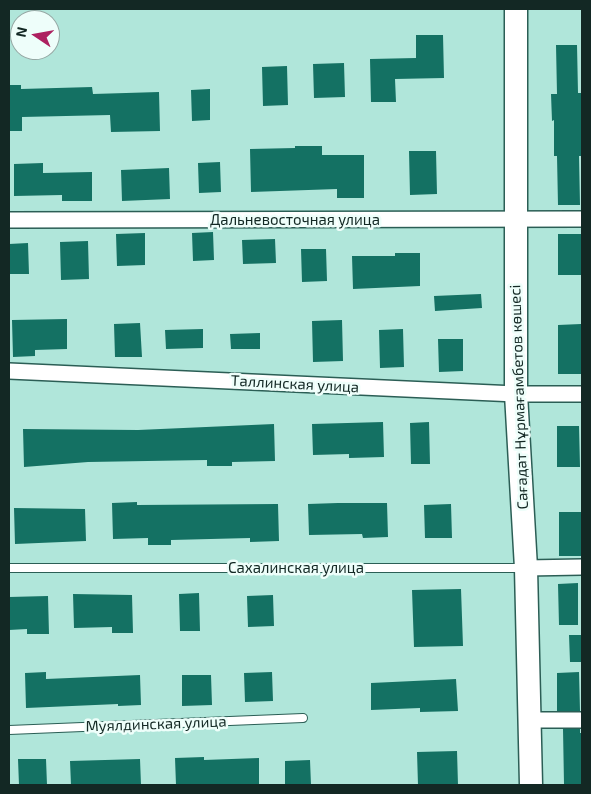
<!DOCTYPE html>
<html>
<head>
<meta charset="utf-8">
<style>
	body { margin:0 }
	#map { position:relative; width:591px; height:794px; overflow:hidden; background:#b0e6da; font-family:"Exo 2",sans-serif }
	canvas { display:block }
	.frame { position:absolute; inset:0; border:10px solid #132824; pointer-events:none }
	.north { position:absolute; left:10px; top:10px; width:50px; height:50px; box-sizing:border-box; background:#eefefa; border:1px solid #96a8a4; border-radius:50%; rotate:282deg; font-size:14px; font-weight:700; line-height:20px; text-align:center; color:#132824 }
	.north::after { content:''; display:block; margin:auto; width:18px; height:22px; background:#ad2160; clip-path:polygon(50% 0,100% 100%,50% 72%,0 100%) }
</style>
</head>
<body>
<div id="map">
<canvas width="591" height="794"></canvas>
<div class="frame"></div>
<div class="north">N</div>
</div>
<script>
const g = document.querySelector('canvas').getContext('2d');
g.lineJoin = 'round';
function paint(path, color) { g.fillStyle = color; g.fill(path, 'evenodd'); }
const shape = rows => new Path2D(rows.map(r => 'M' + r).join(''));
function stroke(path, color, width, dash) { g.strokeStyle = color; g.lineWidth = width; g.lineCap = dash ? 'butt' : 'round'; g.setLineDash(dash || []); g.stroke(path); }
function write(font, color, halo, rows, align = 'center') {
  g.font = font + ' "Exo 2",sans-serif'; g.lineWidth = 5; g.setLineDash([]); g.textBaseline = 'middle'; g.strokeStyle = halo; g.fillStyle = color; for (const [text, x, y, turn = 0] of rows) {
    g.save(); g.translate(x, y); g.rotate((+turn || 0) * Math.PI / 180); g.textAlign = isNaN(turn) ? turn : align; if (halo) g.strokeText(text, 0, 0); g.fillText(text, 0, 0); g.restore();
  }
}
paint(shape([
	[416,35,443,35,444,78,395,79,396,102,371,102,370,59,416,58],
	[556,45,577,45,578,93,582,93,582,156,579,156,580,205,558,205,557,156,554,156,554,120,552,121,551,94,557,94],
	[344,63,345,97,314,98,313,64],
	[287,66,288,105,263,106,262,67],
	[9,85,21,85,21,89,92,87,93,94,159,92,160,131,111,132,110,115,22,117,22,131,9,131],
	[210,89,210,120,192,121,191,90],
	[295,146,322,146,322,155,364,155,364,198,337,198,337,189,251,192,250,149,295,148],
	[409,151,436,151,437,194,410,195],
	[220,162,221,192,199,193,198,163],
	[43,163,43,173,92,172,92,201,62,201,62,195,14,196,14,164],
	[169,168,170,199,122,201,121,170],
	[213,232,214,260,193,261,192,233],
	[145,233,145,265,117,266,116,234],
	[558,234,581,234,581,275,558,275],
	[275,239,276,263,243,264,242,240],
	[88,241,89,279,61,280,60,242],
	[28,243,29,274,9,274,9,244],
	[301,249,326,249,327,281,302,282],
	[395,253,420,253,420,286,353,289,352,256,395,256],
	[481,294,482,308,435,311,434,296],
	[67,319,67,349,35,350,35,356,13,357,12,320],
	[342,320,343,361,313,362,312,321],
	[140,323,142,357,115,357,114,324],
	[581,324,581,374,558,374,558,325],
	[203,329,203,348,166,349,165,330],
	[403,329,404,367,380,368,379,330],
	[260,333,260,349,231,349,230,334],
	[438,339,463,339,463,371,439,372],
	[383,422,384,457,349,458,349,454,313,455,312,424],
	[429,422,430,464,411,464,410,423],
	[274,424,275,461,232,462,232,466,207,466,207,460,88,462,24,467,23,429,138,430],
	[557,426,579,426,580,467,557,467],
	[137,502,137,505,278,504,279,541,250,542,250,538,171,540,171,545,148,545,148,538,113,539,112,503],
	[338,503,387,503,388,537,363,538,362,534,309,535,308,504],
	[451,504,452,538,425,538,424,505],
	[14,508,85,509,86,541,15,544],
	[559,512,581,512,582,556,559,556],
	[578,583,578,625,559,625,558,584],
	[461,589,463,646,414,647,412,590],
	[199,593,200,631,180,631,179,594],
	[73,594,132,595,133,633,112,633,112,627,74,628],
	[273,595,274,626,248,627,247,596],
	[48,596,49,634,27,634,27,629,9,630,9,597],
	[569,635,582,635,582,662,570,662],
	[46,672,46,679,140,675,141,705,118,706,118,704,26,708,25,673],
	[272,672,273,701,245,702,244,673],
	[579,672,580,711,557,711,557,673],
	[182,675,211,675,212,705,182,706],
	[456,679,458,711,420,712,420,708,371,710,371,683],
	[563,729,580,729,580,733,582,733,582,784,564,784],
	[457,751,458,785,418,785,417,752],
	[204,757,204,760,259,758,259,785,176,785,175,758],
	[18,759,46,759,47,785,19,785],
	[140,759,141,785,71,785,70,761],
	[310,760,311,785,285,785,285,761]
]), '#147163');
const service = shape([
	[9,568,524,568],
	[9,730,303,718]
]);
const minor = shape([
	[9,220,582,219],
	[9,371,516,394,582,394],
	[526,568,582,567],
	[529,720,582,720]
]);
const secondary = shape([
	[516,9,516,394,526,568,531,785]
]);
stroke(service, '#2b5e55', 10);
stroke(minor, '#2b5e55', 18);
stroke(secondary, '#2b5e55', 25);
stroke(service, '#fff', 8);
stroke(minor, '#fff', 15);
stroke(secondary, '#fff', 22);
write('15px', '#132824', '#eefefa', [
	["Дальневосточная улица",295,220],
	["Таллинская улица",295,384,3],
	["Сағадат Нұрмағамбетов көшесі",519,397,-92],
	["Сахалинская улица",296,568],
	["Муялдинская улица",156,724,-2]
]);
</script>
</body>
</html>
